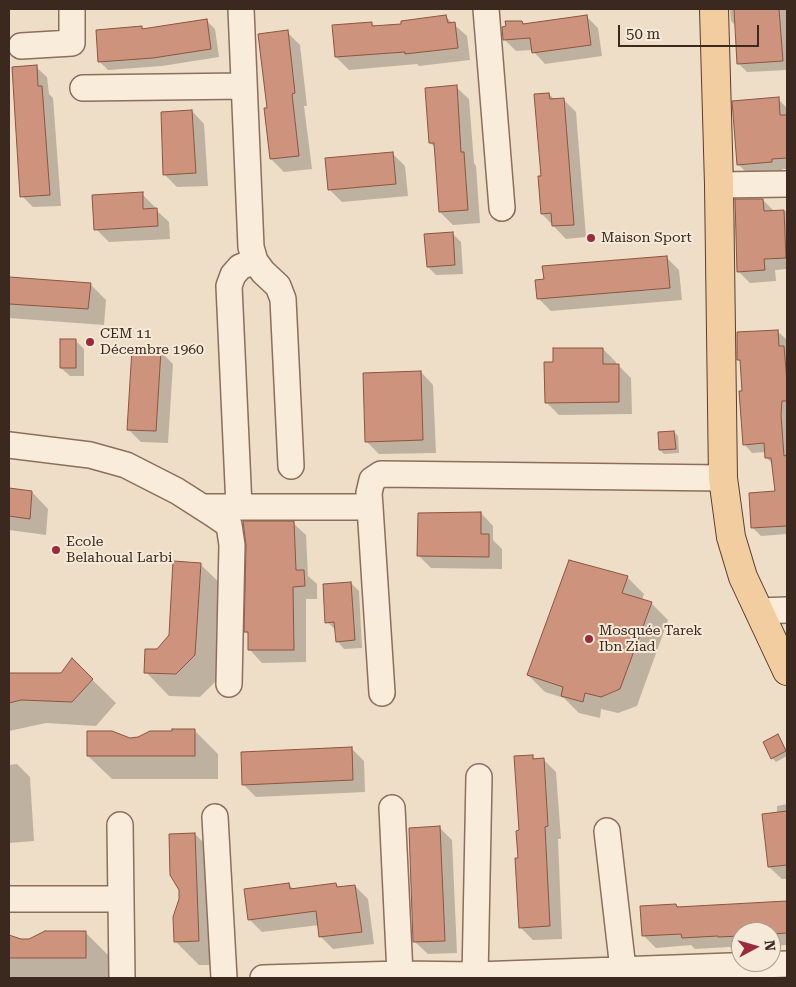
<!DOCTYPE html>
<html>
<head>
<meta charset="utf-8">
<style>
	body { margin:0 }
	#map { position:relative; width:796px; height:987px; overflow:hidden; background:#efdec7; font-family:"Roboto Serif",serif }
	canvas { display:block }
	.frame { position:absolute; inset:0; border:10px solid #3b2920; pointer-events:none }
	.north { position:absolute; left:731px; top:922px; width:50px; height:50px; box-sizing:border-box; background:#f6e9d7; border:1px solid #ab9c8e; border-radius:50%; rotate:84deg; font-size:14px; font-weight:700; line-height:20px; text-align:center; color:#3b2920 }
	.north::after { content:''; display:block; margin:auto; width:18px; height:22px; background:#9b2b3b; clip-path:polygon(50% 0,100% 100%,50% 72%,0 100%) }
	.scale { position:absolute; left:618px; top:25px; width:141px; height:22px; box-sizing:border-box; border:2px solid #3b2920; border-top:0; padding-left:6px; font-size:15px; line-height:18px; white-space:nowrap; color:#3b2920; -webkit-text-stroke:4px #f6e9d7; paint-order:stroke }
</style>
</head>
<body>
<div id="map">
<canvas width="796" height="987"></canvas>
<div class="frame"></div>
<div class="north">N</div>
<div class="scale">50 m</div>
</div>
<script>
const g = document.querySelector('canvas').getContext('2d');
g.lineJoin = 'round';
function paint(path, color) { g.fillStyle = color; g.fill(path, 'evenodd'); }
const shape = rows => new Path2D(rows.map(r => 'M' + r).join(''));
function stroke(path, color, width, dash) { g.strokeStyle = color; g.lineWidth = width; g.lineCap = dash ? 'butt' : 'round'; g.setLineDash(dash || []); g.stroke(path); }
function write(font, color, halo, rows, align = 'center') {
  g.font = font + ' "Roboto Serif",serif'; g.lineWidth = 4; g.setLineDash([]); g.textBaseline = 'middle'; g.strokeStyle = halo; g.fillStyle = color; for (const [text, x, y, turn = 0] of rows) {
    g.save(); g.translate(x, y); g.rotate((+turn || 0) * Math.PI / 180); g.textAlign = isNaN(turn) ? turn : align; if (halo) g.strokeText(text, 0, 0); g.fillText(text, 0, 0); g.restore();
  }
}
paint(shape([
	[730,9,786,9,787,70,747,72,739,64,736,26,731,21],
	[586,16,598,28,602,56,545,64,534,52,533,50,516,51,504,39,522,22,525,25],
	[446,17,467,36,470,60,419,66,417,64,349,70,336,57,371,23,376,27,403,25],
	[207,21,215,29,219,57,162,66,108,70,99,61,141,28,144,30],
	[287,32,300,45,307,106,304,106,312,169,284,172,271,159,268,109],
	[36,67,47,77,49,94,53,98,61,206,33,207,22,196],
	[456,87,469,99,474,163,476,166,480,223,453,225,440,212,436,148,430,143],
	[549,94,555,100,563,99,576,112,586,237,566,239,542,214,542,177],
	[778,99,787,108,787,169,782,169,782,172,748,174,738,164],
	[192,111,204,124,208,186,177,187,165,175],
	[392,153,405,166,408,196,342,202,330,190],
	[142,194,155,207,155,209,169,222,170,239,109,242,96,229],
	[763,200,775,212,787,211,787,269,775,270,776,281,750,283,738,271],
	[453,234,461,242,463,274,436,275,428,267],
	[666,257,679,270,682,300,551,311,538,298],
	[9,279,90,284,106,300,104,325,9,318],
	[777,331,786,339,787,351,787,534,761,536,753,528,776,492,773,464,766,457,766,452,752,453,744,444,744,392,742,363,738,359],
	[76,341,84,349,84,376,70,376,61,368],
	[603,349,616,362,616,365,618,365,631,378,632,414,559,415,546,402,555,363],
	[160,351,173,364,168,443,141,442,128,429],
	[421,372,433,385,436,453,379,454,367,442],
	[674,432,678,436,679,453,664,454,660,450],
	[9,489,32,492,48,509,46,535,9,530],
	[481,513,493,526,493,540,502,549,502,569,431,568,418,555],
	[293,523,306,535,308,576,317,584,317,599,306,599,306,662,262,663,250,650,249,635,246,632],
	[200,564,224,587,218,679,200,697,169,696,146,672,157,650,170,635],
	[627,577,644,594,642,600,651,603,668,620,637,706,618,713,601,709,600,718,579,713,564,698,545,692,528,675],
	[351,583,359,591,362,648,344,649,337,641,336,630,327,622],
	[72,660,116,703,96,726,46,723,9,731,9,674,61,674],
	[194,730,218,754,218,779,112,779,88,756,129,739],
	[778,736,781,739,787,751,787,756,776,762,772,758],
	[351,748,364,761,365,792,256,797,243,784],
	[532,756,536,760,543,759,556,772,561,839,558,839,562,939,533,940,520,927,520,832],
	[17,764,30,777,34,841,9,843,9,765],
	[787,804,787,879,782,879,769,867,777,813,777,806],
	[440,828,452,840,457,953,428,954,415,942],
	[195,834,219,858,223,965,199,965,176,942,181,899],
	[289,884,294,890,336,884,339,888,355,886,368,899,374,944,333,949,321,937,319,925,262,932,249,919],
	[787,902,787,945,771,946,771,932,741,932,741,948,731,948,729,947,695,949,691,945,656,948,644,936,676,905,679,908],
	[85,932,109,956,109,978,9,978,9,936,20,940]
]), '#0003');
const building = shape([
	[734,9,779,9,783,61,737,64,734,9],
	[446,15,448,23,455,22,458,48,405,54,405,52,335,57,332,25,372,22,372,26,401,24,401,21,446,15],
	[587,15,591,45,532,53,530,38,503,40,502,27,506,26,505,21,522,21,523,24,587,15],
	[207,19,211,49,153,58,98,62,96,30,142,26,142,29,207,19],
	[288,30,295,93,292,94,299,156,270,159,264,108,267,108,258,34,288,30],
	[37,65,38,86,42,86,50,195,20,197,12,67,37,65],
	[457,85,461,152,464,152,468,210,439,212,434,143,429,143,425,88,457,85],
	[549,93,550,99,564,98,574,225,552,226,551,213,541,214,538,176,541,176,534,94,549,93],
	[779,97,780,115,787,115,787,158,772,159,772,162,737,165,732,101,779,97],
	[192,110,196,173,163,175,161,112,192,110],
	[393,152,396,184,328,190,325,158,393,152],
	[143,192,143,209,157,208,158,226,94,230,92,195,143,192],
	[735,199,763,199,764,211,784,210,786,258,764,259,765,270,737,272,735,199],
	[453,232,455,265,427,267,424,234,453,232],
	[667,256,670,288,537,299,535,280,544,279,542,266,667,256],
	[9,277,91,283,88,309,9,304,9,277],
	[778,330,779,346,784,346,787,382,787,401,782,401,781,415,784,456,787,455,787,526,751,528,749,493,775,491,771,458,765,458,764,443,743,445,739,391,742,391,740,360,737,360,737,332,778,330],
	[60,339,76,339,76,368,60,368,60,339],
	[553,348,603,348,603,364,619,364,619,402,545,403,544,362,553,362,553,348],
	[132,349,161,350,156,431,127,430,132,349],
	[421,371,423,440,365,442,363,373,421,371],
	[674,431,676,449,659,450,658,432,674,431],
	[9,488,32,491,30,519,9,516,9,488],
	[481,512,481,534,489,534,489,557,417,556,418,513,481,512],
	[243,521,294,521,296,570,304,570,305,586,293,587,294,650,248,650,248,632,244,632,246,545,243,521],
	[569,560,628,576,622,593,652,602,620,689,601,697,585,693,583,702,561,696,563,687,527,675,569,560],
	[173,561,201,563,195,655,176,674,144,673,145,649,157,649,169,635,173,561],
	[351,582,355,640,336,642,334,622,325,623,323,584,351,582],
	[72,658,93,679,72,702,21,700,9,703,9,673,61,673,72,658],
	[172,729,195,729,195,756,87,756,87,731,112,731,130,738,138,737,150,731,172,731,172,729],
	[778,734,786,751,771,759,763,742,778,734],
	[352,747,353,780,242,785,241,752,352,747],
	[533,755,533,759,544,758,548,826,545,827,550,926,519,928,515,858,518,858,516,831,519,830,514,756,533,755],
	[787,811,787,865,768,867,762,814,787,811],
	[440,826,445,941,413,942,409,828,440,826],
	[195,833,199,941,174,942,173,917,179,899,179,890,170,875,169,834,195,833],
	[289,883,290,889,336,883,337,887,355,885,362,932,319,937,316,911,248,920,244,889,289,883],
	[787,901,787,933,771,934,771,932,741,932,741,936,718,937,718,936,682,938,681,934,642,936,640,906,676,904,677,907,787,901],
	[45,931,86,931,86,958,9,958,9,935,21,939,29,939,45,931]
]);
paint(building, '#cd937c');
stroke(building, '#8b5441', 1);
const minor = shape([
	[241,9,251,247,255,261,263,272,278,286,283,299,291,466],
	[486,9,502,208],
	[21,46,72,43,72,9],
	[83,88,244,86],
	[719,185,787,184],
	[9,445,90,455,126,465,177,491,213,514,229,525,232,545,229,684],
	[202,507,370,507,382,693],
	[239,507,229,286,233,275,240,267,255,261],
	[370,507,369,493,372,480,381,474,723,478],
	[758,611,787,610],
	[392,808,400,974],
	[215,817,224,978],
	[120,825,122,978],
	[607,831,623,969,622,978],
	[9,899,121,899],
	[263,978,400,974,476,975,787,964],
	[475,978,479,777]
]);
const major = shape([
	[714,9,719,185,723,478,731,537,743,577,787,671]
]);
stroke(minor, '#8b6f5c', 28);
stroke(major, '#593d30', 30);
stroke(minor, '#f9ecdb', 25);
stroke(major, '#f2cd9f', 28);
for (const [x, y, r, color] of [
	[591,238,5,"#9b2b3b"],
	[90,342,5,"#9b2b3b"],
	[56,550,5,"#9b2b3b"],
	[589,639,5,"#9b2b3b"]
]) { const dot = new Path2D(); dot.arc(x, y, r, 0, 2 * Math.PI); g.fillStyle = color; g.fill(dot); stroke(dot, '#f6e9d7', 2); }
write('14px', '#3b2920', '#f6e9d7', [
	["Maison Sport",601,238],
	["CEM 11",100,334],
	["Décembre 1960",100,350],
	["Ecole",66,542],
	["Belahoual Larbi",66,558],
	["Mosquée Tarek",599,631],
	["Ibn Ziad",599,647]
], 'left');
</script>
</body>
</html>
